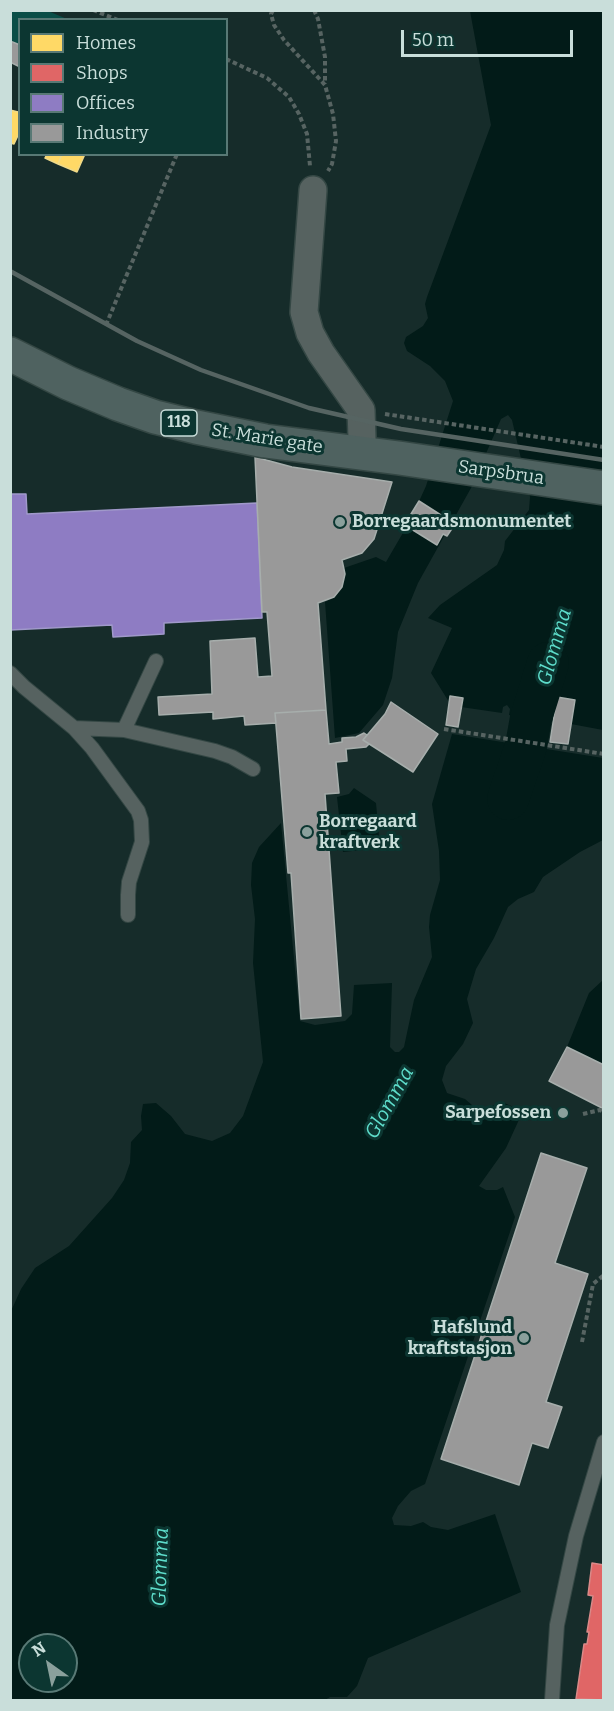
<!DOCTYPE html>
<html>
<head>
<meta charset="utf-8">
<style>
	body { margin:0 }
	#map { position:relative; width:614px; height:1711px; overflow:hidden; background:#162c2a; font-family:Bitter,serif }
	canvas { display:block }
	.frame { position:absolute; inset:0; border:12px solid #c9deda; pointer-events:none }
	.legend { position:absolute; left:18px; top:18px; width:210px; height:138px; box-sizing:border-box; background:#0c3631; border:2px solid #587975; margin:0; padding:8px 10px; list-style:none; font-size:18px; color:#c9deda }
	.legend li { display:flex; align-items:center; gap:12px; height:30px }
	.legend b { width:30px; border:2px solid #587975 }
	.north { position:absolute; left:18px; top:1633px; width:60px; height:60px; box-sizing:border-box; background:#0c3631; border:2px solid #587975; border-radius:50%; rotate:327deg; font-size:16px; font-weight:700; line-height:24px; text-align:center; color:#c9deda }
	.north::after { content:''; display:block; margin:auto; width:21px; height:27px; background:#8aa09c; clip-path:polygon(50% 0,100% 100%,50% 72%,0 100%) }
	.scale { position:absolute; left:401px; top:30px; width:172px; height:27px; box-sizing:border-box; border:3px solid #c9deda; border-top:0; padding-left:8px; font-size:18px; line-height:21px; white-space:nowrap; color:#c9deda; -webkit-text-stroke:4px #0c3631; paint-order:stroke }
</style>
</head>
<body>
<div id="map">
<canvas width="614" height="1711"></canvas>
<div class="frame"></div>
<ul class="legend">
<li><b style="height:16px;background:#ffd966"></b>Homes</li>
<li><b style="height:16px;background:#e06666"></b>Shops</li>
<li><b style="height:16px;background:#8e7cc3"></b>Offices</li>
<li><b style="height:16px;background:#999"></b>Industry</li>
</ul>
<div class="north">N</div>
<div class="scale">50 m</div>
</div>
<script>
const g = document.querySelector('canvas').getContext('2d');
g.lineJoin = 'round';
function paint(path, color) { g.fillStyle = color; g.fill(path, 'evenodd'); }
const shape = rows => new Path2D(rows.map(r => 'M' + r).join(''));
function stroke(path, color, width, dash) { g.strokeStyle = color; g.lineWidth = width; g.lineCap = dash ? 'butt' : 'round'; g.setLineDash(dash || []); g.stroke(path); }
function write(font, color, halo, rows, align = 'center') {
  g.font = font + ' Bitter,serif'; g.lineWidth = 6; g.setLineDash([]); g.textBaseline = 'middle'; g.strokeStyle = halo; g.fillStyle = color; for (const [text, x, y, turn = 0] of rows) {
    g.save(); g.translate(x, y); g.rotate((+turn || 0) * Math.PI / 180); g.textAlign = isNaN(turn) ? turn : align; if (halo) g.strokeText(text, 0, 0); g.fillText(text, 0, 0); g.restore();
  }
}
paint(shape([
	[11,11,48,11,67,19,20,20,19,45,11,41]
]), '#0a4e47');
paint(shape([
	[470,11,603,11,603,730,571,724,575,700,558,697,554,722,509,715,510,709,507,705,503,707,502,713,461,707,449,702,431,673,452,628,428,618,440,605,497,565,504,550,505,541,529,510,530,497,512,420,508,415,501,419,471,488,418,583,398,632,392,678,383,705,359,733,335,738,325,602,333,598,343,586,344,568,376,557,386,562,411,519,426,486,453,401,445,381,430,366,407,351,404,343,406,337,423,326,428,318,425,304,427,297,491,125],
	[452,734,603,758,603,840,580,852,543,877,534,892,518,899,508,907,494,938,476,969,467,999,473,1023,463,1044,446,1066,442,1080,447,1093,465,1099,472,1105,484,1109,502,1102,523,1111,506,1148,479,1186,486,1190,497,1190,503,1187,515,1217,425,1484,411,1491,398,1506,392,1518,394,1525,411,1526,423,1522,431,1527,448,1530,495,1514,521,1592,368,1658,357,1686,347,1697,330,1697,325,1700,11,1700,11,1311,21,1289,35,1268,69,1246,112,1198,124,1180,130,1163,131,1142,142,1130,141,1116,143,1104,156,1103,171,1116,185,1134,212,1141,230,1133,243,1116,263,1062,253,963,255,919,251,885,252,863,259,847,281,823,300,1021,315,1025,345,1021,352,1014,354,985,392,983,390,1047,395,1052,399,1052,404,1047,414,1000,432,957,429,927,430,915,440,880,439,851,432,804],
	[30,1645,66,1645,66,1681,30,1681],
	[354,788,376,803,380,848,343,852,337,797,349,794],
	[603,980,603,1065,567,1047,589,993]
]), '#021b18');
const homes = shape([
	[10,110,18,112,20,110,20,131,14,144,10,143,10,110],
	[47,154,62,154,58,164,45,158,47,154],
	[62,154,85,154,77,172,58,164,62,154]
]);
paint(homes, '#ffd966');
stroke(homes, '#efda89', 1.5);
const shops = shape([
	[592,1563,604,1565,604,1700,576,1699,584,1644,587,1644,589,1632,587,1632,593,1596,588,1595,592,1563]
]);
paint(shops, '#e06666');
stroke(shops, '#d98a89', 1.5);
const offices = shape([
	[10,494,26,494,27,514,257,503,262,618,164,623,164,634,113,637,112,625,10,630,10,494]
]);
paint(offices, '#8e7cc3');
stroke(offices, '#a099ca', 1.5);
const industry = shape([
	[10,41,20,45,20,67,10,62,10,41],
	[255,457,292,467,392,482,374,539,362,553,342,560,345,574,342,587,334,597,318,603,326,710,275,713,276,723,245,725,244,716,213,719,213,712,159,715,158,697,212,694,210,641,255,638,258,677,272,676,267,612,262,612,255,457],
	[419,501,455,524,447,536,443,534,437,545,408,527,415,516,411,514,419,501],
	[450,696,463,698,458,727,446,725,450,696],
	[557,697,575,700,568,744,550,742,557,697],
	[391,702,438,734,413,772,363,740,385,714,391,702],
	[326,710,329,744,342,742,342,738,356,737,364,733,367,735,363,740,369,744,366,747,346,749,347,761,336,762,339,793,325,794,341,1016,301,1019,291,873,288,873,275,713,326,710],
	[567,1047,604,1065,604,1109,549,1081,567,1047],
	[541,1153,587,1168,555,1263,588,1274,546,1402,562,1407,548,1448,532,1443,519,1485,441,1459,541,1153]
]);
paint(industry, '#999');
stroke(industry, '#a7aeac', 1.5);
stroke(shape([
	[508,799,526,746,531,718,548,663]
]), '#021b18', 42);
const lane = shape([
	[10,673,24,687,74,728,92,748,138,811,141,820,142,842,129,882,128,895,128,915],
	[74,728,124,730,215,751,232,757,253,769],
	[124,730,156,661],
	[552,1700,557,1625,576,1536,604,1442]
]);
const street = shape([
	[313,190,304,312,310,333,321,353,361,410,362,438,358,453]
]);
const primary = shape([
	[10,354,68,383,118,404,155,417,196,427,265,441,399,458,604,488]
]);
stroke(lane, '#344744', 16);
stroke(street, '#344744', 30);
stroke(primary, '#344744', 36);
stroke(shape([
	[93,10,118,20],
	[273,10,271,14,274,25,284,40,325,85,333,114,336,141,332,164,328,171],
	[314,10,318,19,325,57,325,84],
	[226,59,267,78,289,97,299,114,307,134,310,166],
	[106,325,177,154],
	[385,414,604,447],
	[444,729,604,754],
	[583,1114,600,1110,604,1112],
	[582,1342,593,1284,604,1275]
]), '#576462', 4, [4.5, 3]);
stroke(lane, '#566260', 14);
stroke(street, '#566260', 27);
stroke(primary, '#4f6260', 33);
stroke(shape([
	[10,271,137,341,201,370,309,408,401,429,604,460]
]), '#566462', 4.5);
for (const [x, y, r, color] of [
	[340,522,6,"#8aa09c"],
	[307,832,6,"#8aa09c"],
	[563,1113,6,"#8aa09c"],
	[524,1338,6,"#8aa09c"]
]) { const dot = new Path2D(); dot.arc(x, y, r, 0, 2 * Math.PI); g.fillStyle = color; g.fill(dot); stroke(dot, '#0c3631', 2); }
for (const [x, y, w] of [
	[179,423,36]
]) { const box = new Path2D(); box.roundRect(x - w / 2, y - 13, w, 26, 4.5); g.fillStyle = '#0c3631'; g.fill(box); stroke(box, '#c9deda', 1.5); }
write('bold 16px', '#c9deda', null, [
	["118",179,423]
]);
write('18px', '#c9deda', '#0c3631', [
	["St. Marie gate",267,439,9],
	["Sarpsbrua",501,473,8]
]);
write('bold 18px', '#c9deda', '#0c3631', [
	["Borregaardsmonumentet",352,522],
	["Borregaard",319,822],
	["kraftverk",319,843],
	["Sarpefossen",551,1113,"right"],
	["Hafslund",512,1328,"right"],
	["kraftstasjon",512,1349,"right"]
], 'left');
write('italic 20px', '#5eddcb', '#0c3631', [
	["Glomma",555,647,-74],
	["Glomma",390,1103,-61],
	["Glomma",161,1567,-88]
]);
</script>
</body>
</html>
